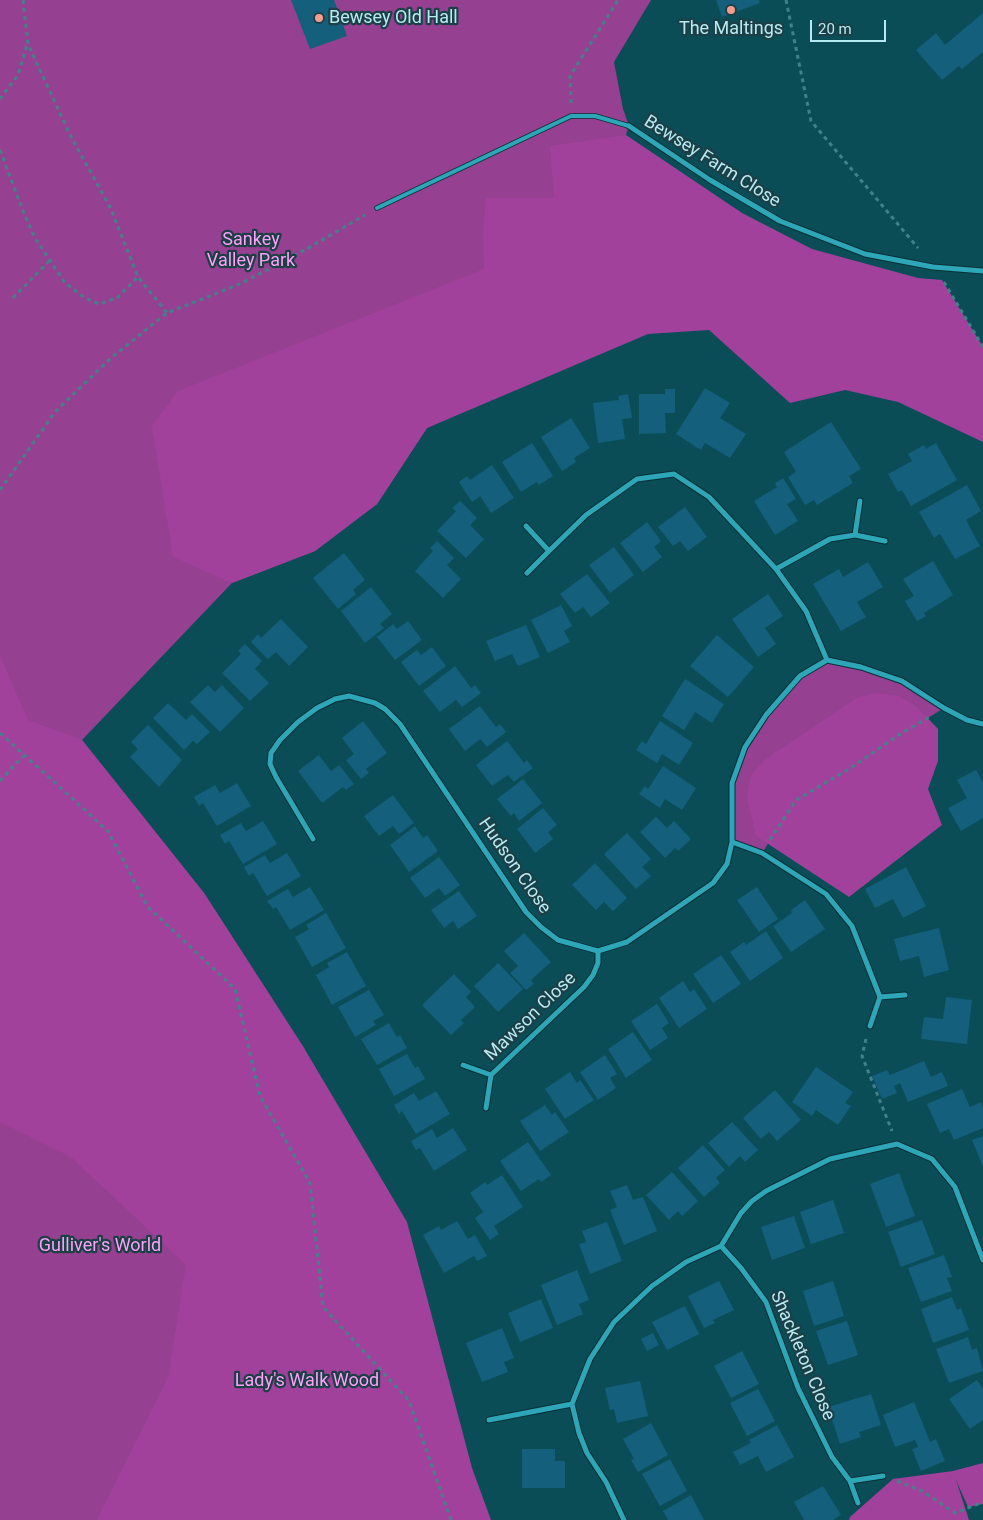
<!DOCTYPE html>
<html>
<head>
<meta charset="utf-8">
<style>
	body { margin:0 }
	#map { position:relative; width:983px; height:1520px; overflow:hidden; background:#0a4d56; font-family:Roboto,sans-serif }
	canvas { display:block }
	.scale { position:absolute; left:810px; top:20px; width:76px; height:22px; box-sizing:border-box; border:2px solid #b7e9f2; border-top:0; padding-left:6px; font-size:15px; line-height:18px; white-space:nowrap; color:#b7e9f2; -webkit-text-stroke:4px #1c4046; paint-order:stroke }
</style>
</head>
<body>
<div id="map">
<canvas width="983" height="1520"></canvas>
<div class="scale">20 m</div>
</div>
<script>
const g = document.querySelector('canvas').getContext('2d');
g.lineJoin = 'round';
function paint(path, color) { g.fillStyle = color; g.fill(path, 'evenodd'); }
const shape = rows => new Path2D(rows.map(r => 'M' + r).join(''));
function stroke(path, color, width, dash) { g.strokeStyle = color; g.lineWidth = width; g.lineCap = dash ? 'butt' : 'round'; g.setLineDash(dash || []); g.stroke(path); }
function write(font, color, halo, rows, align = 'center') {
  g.font = font + ' Roboto,sans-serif'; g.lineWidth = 4.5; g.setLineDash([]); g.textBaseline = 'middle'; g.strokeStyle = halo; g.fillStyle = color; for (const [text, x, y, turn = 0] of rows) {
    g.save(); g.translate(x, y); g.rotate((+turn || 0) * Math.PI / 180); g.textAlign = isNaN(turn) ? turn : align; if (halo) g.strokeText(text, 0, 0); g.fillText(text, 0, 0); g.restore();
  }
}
paint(shape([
	[0,0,651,0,614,62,623,109,629,126,626,135,645,328,427,428,377,504,315,551,232,583,82,740,204,893,304,1048,487,1520,0,1520],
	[827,660,902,681,944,708,796,800,762,853,732,842,732,783,745,747,766,715,800,676]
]), '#954090');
paint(shape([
	[626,135,742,213,812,249,918,278,942,280,983,347,983,442,898,402,845,390,790,403,709,330,648,334,427,428,377,504,315,551,232,583,173,557,152,426,178,391,484,269,483,231,486,198,554,198,550,146],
	[0,656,28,720,82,740,204,893,304,1048,407,1222,472,1468,491,1520,97,1520,168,1378,186,1265,71,1157,0,1122],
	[876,693,899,696,918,708,938,729,938,761,928,789,942,825,849,897,756,836,747,797,751,775,763,761,857,698],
	[983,1463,983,1504,968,1507,956,1480,969,1520,849,1520,850,1517,893,1479,953,1471]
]), '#a1419c');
paint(shape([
	[291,0,334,0,347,36,310,49],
	[716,0,759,0,760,3,722,17],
	[983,13,983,52,962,69,959,66,942,80,916,50,936,33,945,45],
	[705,388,730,403,720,418,746,434,730,458,705,443,701,450,676,434],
	[665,389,675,389,675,413,665,413,666,433,639,434,639,394,665,394],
	[628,394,632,418,622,419,625,439,598,443,593,403,619,400,618,396],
	[571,418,590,448,574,458,576,462,562,471,541,437],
	[831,422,861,469,849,476,853,483,817,505,814,500,805,505,788,477,796,472,784,452],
	[532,443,553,476,539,485,537,482,521,492,502,462],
	[936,443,957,480,911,506,902,490,898,492,888,474,912,461,908,454,924,445,926,449],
	[492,465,514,498,491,513,480,496,472,502,459,482,467,476,470,480],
	[783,478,796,499,787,504,798,521,775,535,754,501,777,487,775,483],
	[967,485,981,511,966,520,980,546,955,559,940,534,934,538,919,512],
	[460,501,477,518,470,525,484,539,466,558,437,531,456,511,452,508],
	[685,507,707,537,688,551,680,541,673,546,658,527],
	[647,522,661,541,654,547,662,557,643,572,620,543],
	[437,541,454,558,447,565,461,579,443,598,415,571,433,551,430,548],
	[614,547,634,575,610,593,589,565],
	[344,553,365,580,353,590,356,594,338,609,313,578],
	[933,561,953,595,924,613,926,616,917,621,905,601,914,596,903,579],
	[868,562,883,587,857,602,866,617,841,631,813,584,839,569,843,577],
	[587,574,610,603,591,617,583,607,575,613,560,594],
	[371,587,392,614,380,624,384,628,365,643,341,611],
	[768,594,783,616,765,628,776,644,758,657,732,619],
	[561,605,572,626,564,631,570,642,548,653,531,620],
	[281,619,308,647,289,666,276,652,268,659,251,642,258,634,261,638],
	[408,621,422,640,395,660,377,637,393,624,397,629],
	[526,625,540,657,518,666,512,654,495,661,486,641],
	[717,635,754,667,728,697,690,666],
	[245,644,262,661,255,669,269,683,250,701,222,673,241,654,238,651],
	[432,647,446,666,419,686,401,662,417,650,421,655],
	[455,666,471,688,475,685,481,693,462,707,456,700,440,712,423,691],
	[685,679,724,704,712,723,695,712,684,730,662,716],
	[208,685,215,692,222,685,244,708,220,732,190,702],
	[168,703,186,720,192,714,210,732,197,744,193,741,184,750,153,718],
	[480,706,496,727,500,724,506,732,487,747,480,739,465,751,449,729],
	[363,721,387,753,366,769,369,773,361,779,346,760,354,754,342,738],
	[660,721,693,743,679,765,662,754,657,763,636,750,642,741,646,744],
	[148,725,182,760,159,787,130,757,138,749,131,742],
	[507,741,524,763,527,760,533,768,514,782,508,775,492,786,476,765],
	[319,755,331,771,339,765,354,784,346,790,343,787,322,803,298,771],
	[663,766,696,788,682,810,665,799,660,808,639,794,645,786,648,789],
	[976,770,983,782,983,818,961,831,948,808,967,798,957,780],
	[523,779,542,803,519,821,514,813,511,816,497,799],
	[237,783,251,806,217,826,203,803,199,806,194,797,215,785,220,793],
	[393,795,414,823,399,834,393,826,379,836,364,816],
	[543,808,557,825,548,832,553,839,535,853,517,829],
	[656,817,667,828,674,821,691,839,678,851,675,848,665,858,640,832],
	[263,821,277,844,243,864,229,841,225,844,220,835,241,823,246,831],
	[415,826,423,838,427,835,438,851,409,872,390,845],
	[627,833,651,859,642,867,651,876,636,889,604,854],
	[287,853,301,876,267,896,253,873,249,876,244,867,265,855,270,863],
	[439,857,460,885,445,896,439,888,425,898,410,878],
	[595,863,627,898,613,911,604,902,596,910,572,885],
	[906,867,926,906,903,918,893,899,875,908,865,889],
	[310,887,324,910,290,930,276,907,273,909,267,901,288,889,293,897],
	[757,887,778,919,759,932,737,900],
	[459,891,477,916,458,929,453,921,444,928,431,910],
	[805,900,825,929,791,952,773,926,792,913,791,910],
	[326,913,346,948,312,967,295,937,309,929,306,925],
	[939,928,949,970,924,977,919,956,900,961,894,939],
	[766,931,783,958,750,981,730,952,744,942,746,945],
	[524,933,551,962,531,980,534,984,526,990,510,973,518,966,504,951],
	[347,952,366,986,332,1005,316,975,329,967,327,963],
	[721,955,741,984,713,1003,693,974],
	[498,963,523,989,498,1012,474,986],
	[454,974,471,992,466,997,475,1007,461,1020,464,1023,451,1035,422,1005],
	[683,981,690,992,694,989,707,1009,679,1028,659,998],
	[369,990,384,1015,373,1021,376,1025,355,1037,338,1007],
	[946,997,972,1000,967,1044,921,1039,924,1017,943,1019],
	[657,1004,669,1023,662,1028,668,1038,650,1050,631,1021],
	[389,1023,397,1037,400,1035,407,1048,377,1065,361,1039],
	[633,1032,652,1060,626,1078,608,1049],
	[407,1054,415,1068,418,1066,425,1079,394,1096,379,1069],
	[605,1055,617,1074,610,1078,616,1088,598,1100,580,1072],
	[924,1061,931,1077,942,1072,948,1086,908,1102,900,1083,894,1086,897,1093,882,1099,872,1076,887,1070,890,1075],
	[816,1067,853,1092,845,1103,851,1106,838,1125,816,1110,812,1116,792,1102],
	[570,1072,577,1083,580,1080,594,1100,565,1119,545,1089],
	[962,1089,970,1107,981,1102,983,1108,983,1128,954,1140,949,1129,940,1133,927,1104],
	[775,1090,801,1120,777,1141,769,1132,761,1139,743,1118],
	[436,1091,450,1114,416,1134,402,1111,399,1114,394,1105,414,1093,419,1101],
	[545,1105,552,1115,555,1112,569,1132,540,1151,520,1121],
	[732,1122,758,1150,745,1162,740,1156,729,1167,708,1143],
	[453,1128,467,1150,434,1171,420,1148,416,1150,411,1141,432,1129,437,1138],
	[983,1136,983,1167,972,1140],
	[528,1142,551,1175,541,1182,539,1179,521,1191,500,1161],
	[703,1145,725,1170,716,1178,720,1183,704,1197,678,1168],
	[672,1172,698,1201,682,1216,678,1211,669,1220,646,1195],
	[899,1173,915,1216,886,1227,870,1184],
	[502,1175,523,1207,494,1226,499,1234,490,1240,475,1218,483,1212,470,1193,485,1182,487,1185],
	[627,1185,633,1200,643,1197,657,1231,624,1245,610,1210,617,1207,610,1191],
	[833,1200,844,1233,811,1244,800,1212],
	[794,1216,805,1248,772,1260,761,1227],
	[922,1220,935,1254,901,1267,888,1232],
	[457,1221,468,1239,475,1235,487,1256,477,1261,474,1256,444,1273,423,1235,439,1226,441,1230],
	[607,1222,622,1261,590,1274,579,1244,586,1242,582,1231],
	[944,1255,952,1277,947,1278,952,1291,921,1302,908,1268],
	[577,1270,589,1300,579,1304,583,1314,557,1325,541,1285],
	[719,1281,734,1310,713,1320,715,1323,704,1328,688,1296],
	[833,1281,844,1316,814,1326,803,1291],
	[952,1297,957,1310,961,1308,969,1330,933,1343,921,1309],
	[541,1299,553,1328,520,1342,508,1313],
	[685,1306,699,1334,667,1350,652,1322],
	[847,1321,858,1355,828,1365,816,1331],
	[502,1328,514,1358,504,1362,508,1372,482,1382,466,1343],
	[653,1333,659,1345,647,1351,641,1339],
	[968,1337,972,1350,977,1348,983,1371,949,1383,936,1349],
	[742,1351,759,1384,731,1398,714,1366],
	[977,1380,983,1389,983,1420,970,1429,949,1399],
	[640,1381,648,1416,617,1423,614,1409,610,1410,605,1388],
	[758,1389,775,1421,747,1436,730,1403],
	[871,1394,881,1425,859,1432,861,1437,840,1444,828,1407],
	[914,1402,930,1442,936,1439,945,1461,921,1471,912,1449,918,1447,915,1440,895,1447,883,1415],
	[651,1423,668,1455,638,1472,631,1460,634,1459,623,1439],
	[777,1425,794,1457,766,1472,758,1456,740,1465,733,1452,751,1443,749,1440],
	[522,1449,555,1449,555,1461,565,1461,565,1488,522,1488],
	[670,1459,687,1491,660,1506,642,1474],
	[823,1486,841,1515,833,1520,804,1520,794,1502],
	[691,1495,704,1520,668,1520,663,1511]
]), '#135f7c');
const service = shape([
	[377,208,571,116,595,116,629,126]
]);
const minor = shape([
	[629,126,710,180,780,221,865,254,933,267,983,271],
	[526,526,549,551,527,573],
	[855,535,860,501],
	[549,551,586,515,637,479,674,474,709,497,776,569,806,611,827,660],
	[776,569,830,539,855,535,885,541],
	[313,839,276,777,270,764,271,753,280,740,298,722,317,708,335,699,349,696,375,703,385,709,400,724,526,912,541,927,558,940,598,951,627,942,713,883,727,864,732,842,732,783,745,747,766,715,800,676,827,660,861,667,902,681,944,708,967,720,983,724],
	[732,842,762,853,826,894,852,926,880,997],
	[870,1026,880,997,905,995],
	[463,1065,491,1075],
	[486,1108,491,1075,584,987,593,975,598,963,598,951],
	[721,1246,741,1268,766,1302,798,1388,832,1457,850,1481],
	[489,1420,572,1404],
	[858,1503,850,1481,883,1476],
	[624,1520,606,1482,587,1453,579,1433,572,1404,590,1359,614,1322,652,1286,686,1262,721,1246,741,1213,752,1201,766,1191,830,1159,897,1144,932,1159,955,1187,983,1260]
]);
stroke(service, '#0b3036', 5.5);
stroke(minor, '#0b3036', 7);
stroke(shape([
	[23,0,28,44,69,133,111,209,138,277,167,313],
	[786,0,811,121,918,248],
	[0,99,18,75,27,45],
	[571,103,570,76,618,0],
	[0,150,23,211,35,238,65,283,85,298,99,304,117,298,138,277],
	[944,282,983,347],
	[13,298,51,259],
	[0,490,55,412,112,357,167,313,242,283,310,247,365,215],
	[0,733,108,831,147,906,235,989,260,1096,310,1183,323,1307,409,1401,451,1520],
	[0,781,23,756],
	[770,840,796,800,846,771,897,736,931,716],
	[866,1039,862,1056,892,1131],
	[897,1481,922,1491,955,1513,983,1502]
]), '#43818a', 3, [4, 4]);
stroke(service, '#2da6b8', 4);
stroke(minor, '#2da6b8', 5);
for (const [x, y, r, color] of [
	[731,10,5,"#f59d8e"],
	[319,18,5,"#f59d8e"]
]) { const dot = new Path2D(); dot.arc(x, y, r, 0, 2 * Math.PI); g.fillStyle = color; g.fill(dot); stroke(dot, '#1c4046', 2); }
write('18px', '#b7e9f2', '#1c4046', [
	["Bewsey Old Hall",329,18],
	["The Maltings",731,29,"center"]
], 'left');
write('18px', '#b7e9f2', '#1c4046', [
	["Bewsey Farm Close",712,162,32],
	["Hudson Close",514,866,55],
	["Mawson Close",531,1017,-44],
	["Shackleton Close",802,1356,67]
]);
write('18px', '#ff9ff7', '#1c4046', [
	["Sankey",251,240],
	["Valley Park",251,261],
	["Gulliver's World",100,1246],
	["Lady's Walk Wood",307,1381]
]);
</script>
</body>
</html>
